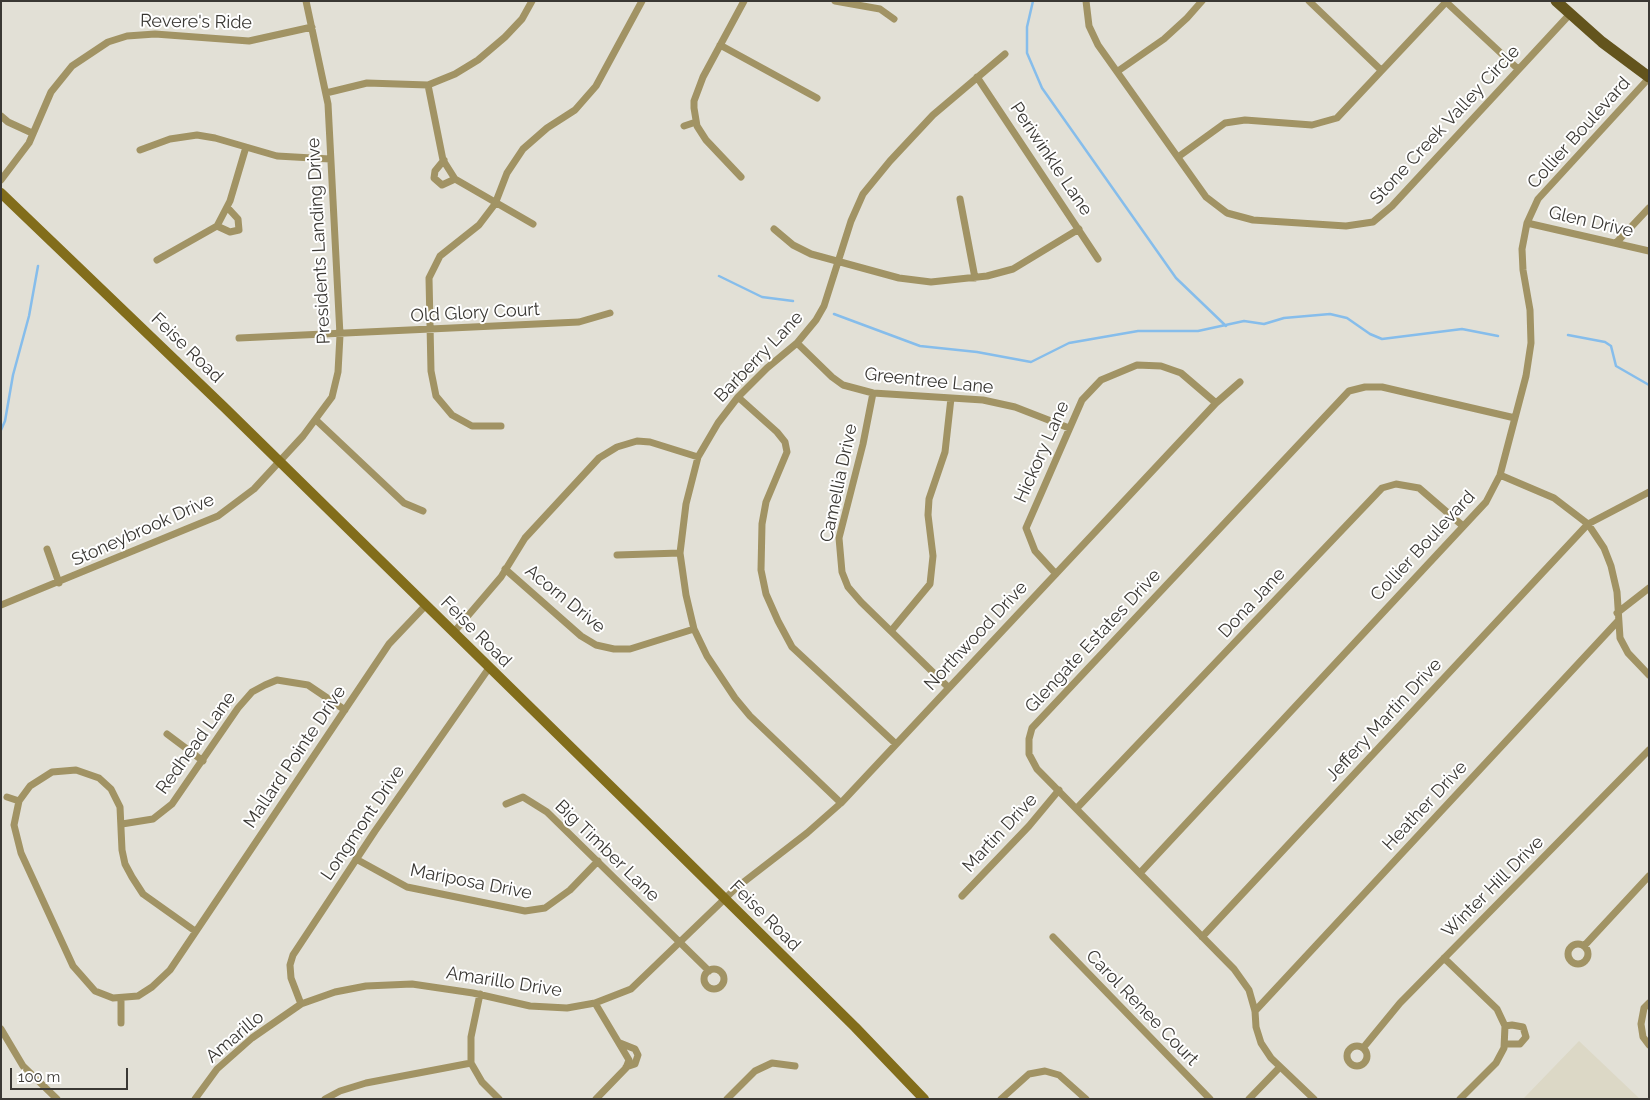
<!DOCTYPE html>
<html>
<head>
<meta charset="utf-8">
<style>
	body { margin:0 }
	#map { position:relative; width:1650px; height:1100px; overflow:hidden; background:#e2e0d6; font-family:Raleway,sans-serif }
	canvas { display:block }
	.frame { position:absolute; inset:0; border:2px solid #3a3834; pointer-events:none }
	.scale { position:absolute; left:10px; top:1068px; width:118px; height:22px; box-sizing:border-box; border:2px solid #3a3834; border-top:0; padding-left:6px; font-size:15px; line-height:18px; white-space:nowrap; color:#3a3834; -webkit-text-stroke:4px #fff; paint-order:stroke }
</style>
</head>
<body>
<div id="map">
<canvas width="1650" height="1100"></canvas>
<div class="frame"></div>
<div class="scale">100 m</div>
</div>
<script>
const g = document.querySelector('canvas').getContext('2d');
g.lineJoin = 'round';
function paint(path, color) { g.fillStyle = color; g.fill(path, 'evenodd'); }
const shape = rows => new Path2D(rows.map(r => 'M' + r).join(''));
function stroke(path, color, width, dash) { g.strokeStyle = color; g.lineWidth = width; g.lineCap = dash ? 'butt' : 'round'; g.setLineDash(dash || []); g.stroke(path); }
function write(font, color, halo, rows, align = 'center') {
  g.font = font + ' Raleway,sans-serif'; g.lineWidth = 4; g.setLineDash([]); g.textBaseline = 'middle'; g.strokeStyle = halo; g.fillStyle = color; for (const [text, x, y, turn = 0] of rows) {
    g.save(); g.translate(x, y); g.rotate((+turn || 0) * Math.PI / 180); g.textAlign = isNaN(turn) ? turn : align; if (halo) g.strokeText(text, 0, 0); g.fillText(text, 0, 0); g.restore();
  }
}
paint(shape([
	[1579,1041,1640,1099,1523,1099]
]), '#dcd8c6');
stroke(shape([
	[1033,1,1027,27,1027,53,1042,88,1176,278,1226,326],
	[719,276,762,297,793,301],
	[834,314,920,346,977,352,1031,362,1069,343,1138,331,1198,331,1244,321,1264,324,1284,318,1330,314,1347,318,1370,334,1382,339,1462,329,1498,336],
	[1568,335,1605,342,1611,346,1616,366,1649,385],
	[1,430,5,421,13,375,29,316,38,266]
]), '#86bdeb', 2.5);
stroke(shape([
	[835,1,880,9,894,19],
	[1086,1,1089,26,1098,45,1206,197,1227,213,1253,220,1346,226,1373,222,1392,206,1570,14],
	[1309,1,1381,70],
	[1445,1,1518,69],
	[720,45,817,98],
	[1118,71,1164,39,1187,18,1202,1],
	[977,77,1098,259],
	[428,85,443,160,455,179,533,224],
	[326,93,367,83,428,85,455,74,478,60,505,37,522,19,532,1],
	[1,116,8,122,32,133],
	[684,126,696,122],
	[140,150,170,139,197,135,215,138,277,156,330,159],
	[1178,157,1225,123,1245,120,1312,125,1337,118,1446,2],
	[444,160,435,171,434,178,442,185,455,179],
	[741,177,706,140,697,126,694,108,694,101,703,77,744,1],
	[1,180,29,143,51,92,72,66,108,42,127,36,155,34,249,41,312,27],
	[960,199,975,278],
	[1527,223,1649,251],
	[217,226,230,232,239,230,238,219,227,207],
	[774,229,793,245,811,254,899,278,931,282,987,276,1013,269,1079,229],
	[1616,243,1649,208],
	[157,260,217,226,230,201,246,147],
	[239,338,579,322,610,313],
	[797,343,832,377,843,385,873,393,983,400,1015,407,1069,428],
	[873,393,863,444,839,538,842,572,848,587,861,602,948,687],
	[738,397,777,432,785,442,787,452,766,502,762,524,761,570,766,594,778,621,792,647,896,744],
	[316,420,404,503,423,511],
	[501,426,472,426,452,415,436,396,431,371,429,278,440,256,479,225,495,204,507,173,523,149,547,128,575,110,596,86,642,1],
	[1500,475,1554,498,1588,524,1604,548,1611,566,1617,592,1620,638,1628,653,1649,675],
	[47,549,59,583],
	[617,555,680,553],
	[505,569,581,636,596,645,614,649,630,649,694,629],
	[1056,574,1035,551,1026,528,1082,400,1101,380,1137,365,1161,366,1181,373,1216,403],
	[1,605,218,516,254,489,303,436,332,397,338,372,340,335,328,104,306,1],
	[1617,613,1649,588],
	[891,631,930,584,933,556,928,515,929,499,945,452,951,398],
	[454,632,501,577,525,538,599,458,617,447,637,441,650,442,698,457],
	[167,734,203,761],
	[7,797,19,801],
	[841,803,750,716,735,698,707,656,694,629,686,595,680,553,686,504,698,457,718,423,738,397,767,368,797,343,816,320,824,306,851,221,863,194,890,161,933,115,1005,54],
	[506,804,523,797,547,812,709,971],
	[1077,808,1382,488,1396,484,1419,488,1463,526],
	[122,824,153,819,172,804,238,708,252,692,265,685,277,680,308,685,345,710],
	[356,859,407,887,525,911,545,908,570,890,598,861],
	[1140,873,1486,502,1500,475,1526,376,1531,343,1530,310,1523,270,1522,249,1527,223,1538,199,1649,78],
	[962,896,1029,826,1059,790],
	[195,931,143,894,132,877,125,864,122,850,120,807,111,789,99,778,76,770,52,772,30,786,19,801,14,825,21,853,73,966,95,991,113,998,138,996,152,987,170,970,389,644,426,605],
	[1053,937,1210,1099],
	[1202,937,1588,524,1649,492],
	'1568 954a10 10 0 1 1 20 0a10 10 0 1 1-20 0Z',
	[1584,946,1649,876],
	[1444,958,1497,1009,1505,1026,1504,1048,1496,1063,1460,1099],
	'704 979a10 10 0 1 1 20 0a10 10 0 1 1-20 0Z',
	[480,994,471,1037,471,1063,482,1082,499,1099],
	[121,998,121,1023],
	[595,1003,629,1060,626,1068,596,1099],
	[1649,1003,1644,1008,1641,1024,1643,1037,1649,1045],
	[301,1004,291,978,290,965,293,955,375,831,489,668],
	[1255,1011,1618,621],
	[1,1029,23,1066,57,1099],
	[620,1043,635,1049,638,1055,635,1064,626,1067],
	[1505,1044,1520,1044,1526,1037,1523,1027,1512,1025,1505,1026],
	'1347 1056a10 10 0 1 1 20 0a10 10 0 1 1-20 0Z',
	[1363,1048,1400,1003,1649,750],
	[195,1099,217,1069,252,1038,301,1004,335,992,366,986,412,984,473,993,530,1006,567,1008,595,1003,631,989,736,888,807,833,841,803,1216,403,1240,382],
	[325,1099,340,1091,366,1083,471,1063],
	[727,1099,755,1071,772,1063,795,1066],
	[1001,1099,1029,1074,1045,1071,1059,1075,1086,1099],
	[1249,1099,1280,1067],
	[1314,1099,1271,1058,1261,1043,1256,1027,1255,1011,1249,990,1234,969,1037,769,1029,754,1029,739,1032,728,1349,391,1365,387,1382,387,1515,418]
]), '#a19364', 7);
stroke(shape([
	[1,193,224,407,635,810,855,1027,924,1099]
]), '#826d1b', 10);
stroke(shape([
	[1556,1,1602,42,1649,77]
]), '#63541d', 11);
write('18px', '#3a3834', '#fff', [
	["Revere's Ride",196,22,1],
	["Stone Creek Valley Circle",1445,125,-47],
	["Collier Boulevard",1579,133,-48],
	["Periwinkle Lane",1051,159,56],
	["Glen Drive",1591,222,13],
	["Presidents Landing Drive",319,241,-93],
	["Old Glory Court",475,313,-3],
	["Feise Road",187,348,44],
	["Barberry Lane",759,357,-46],
	["Greentree Lane",929,381,6],
	["Hickory Lane",1042,452,-66],
	["Camellia Drive",839,483,-78],
	["Stoneybrook Drive",143,530,-24],
	["Collier Boulevard",1423,546,-47],
	["Acorn Drive",565,599,39],
	["Dona Jane",1252,603,-47],
	["Feise Road",476,632,45],
	["Northwood Drive",976,636,-47],
	["Glengate Estates Drive",1093,641,-47],
	["Jeffery Martin Drive",1384,720,-47],
	["Redhead Lane",196,743,-54],
	["Mallard Pointe Drive",295,757,-56],
	["Heather Drive",1425,806,-47],
	["Longmont Drive",363,823,-56],
	["Martin Drive",1000,833,-47],
	["Big Timber Lane",607,851,44],
	["Mariposa Drive",471,882,11],
	["Winter Hill Drive",1493,887,-45],
	["Feise Road",765,916,45],
	["Amarillo Drive",504,982,9],
	["Carol Renee Court",1142,1008,46],
	["Amarillo",235,1037,-40]
]);
</script>
</body>
</html>
